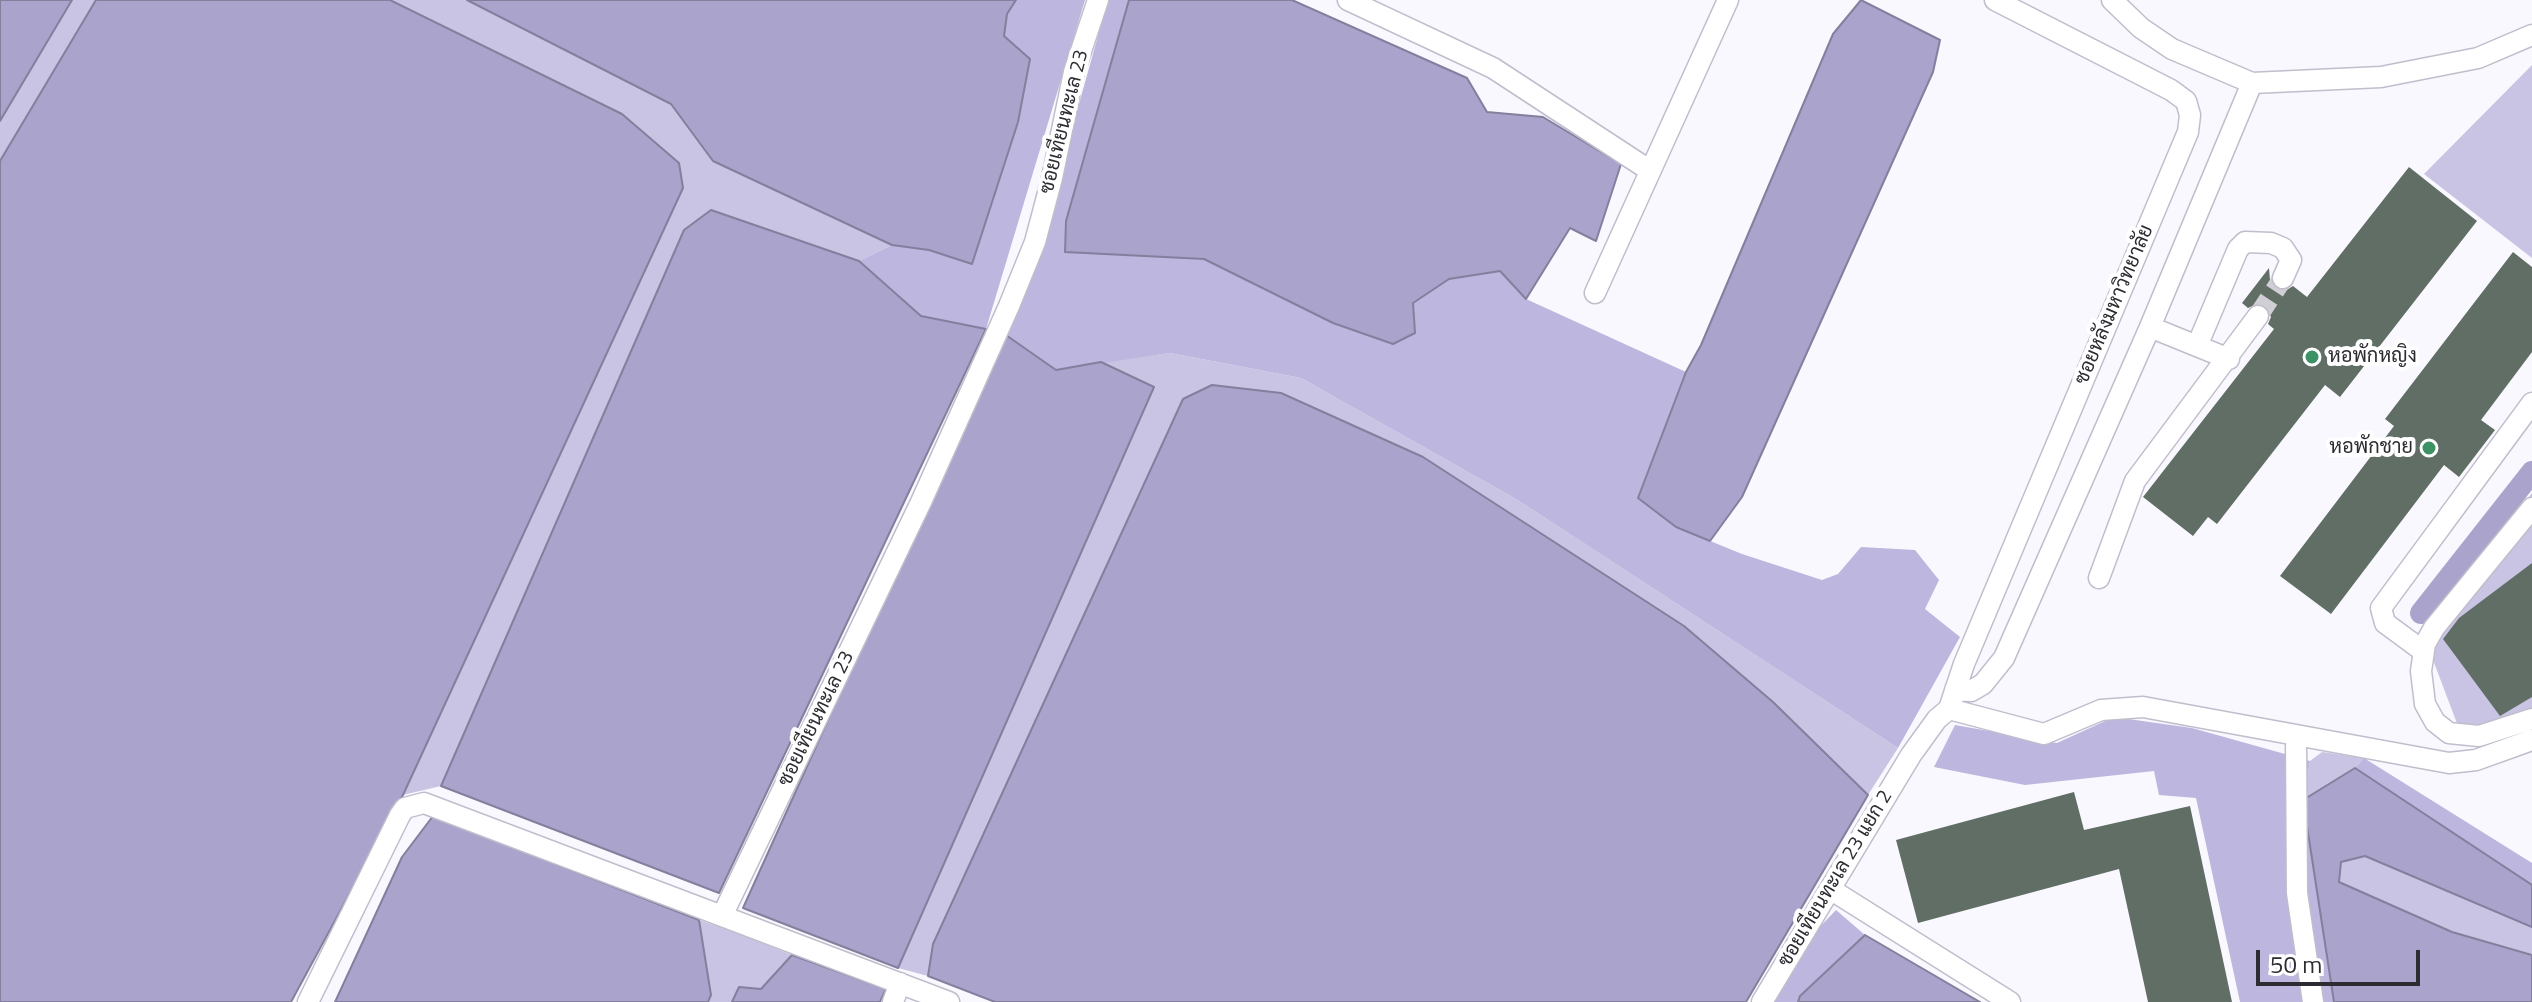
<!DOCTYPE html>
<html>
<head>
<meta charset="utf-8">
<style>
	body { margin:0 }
	#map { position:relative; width:2532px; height:1002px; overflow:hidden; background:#f9f8fe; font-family:"Titillium Web",sans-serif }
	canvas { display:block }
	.scale { position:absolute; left:2256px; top:950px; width:164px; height:36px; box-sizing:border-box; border:4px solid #2d2c32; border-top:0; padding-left:10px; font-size:24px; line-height:28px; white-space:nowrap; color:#2d2c32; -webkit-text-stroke:6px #fff; paint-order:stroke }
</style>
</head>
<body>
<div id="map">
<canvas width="2532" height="1002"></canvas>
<div class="scale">50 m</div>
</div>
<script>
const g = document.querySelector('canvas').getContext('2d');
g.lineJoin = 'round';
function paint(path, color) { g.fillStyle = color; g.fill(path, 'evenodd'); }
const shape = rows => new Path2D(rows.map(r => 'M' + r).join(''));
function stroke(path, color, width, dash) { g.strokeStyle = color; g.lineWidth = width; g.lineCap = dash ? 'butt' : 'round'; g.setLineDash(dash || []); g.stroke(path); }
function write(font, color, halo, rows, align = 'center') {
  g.font = font + ' "Titillium Web",Sarabun,sans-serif'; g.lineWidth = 8; g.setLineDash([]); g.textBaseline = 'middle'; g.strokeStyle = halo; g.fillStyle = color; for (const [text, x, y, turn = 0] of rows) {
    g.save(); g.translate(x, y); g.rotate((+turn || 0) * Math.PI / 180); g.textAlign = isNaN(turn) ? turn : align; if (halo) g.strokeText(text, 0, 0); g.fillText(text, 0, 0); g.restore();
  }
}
paint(shape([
	[72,0,96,0,0,161,0,121],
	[390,0,467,0,671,104,713,161,892,245,859,261,711,210,684,230,441,786,403,795,683,188,622,114],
	[2532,65,2532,258,2424,174],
	[1170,353,1301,378,1516,499,1898,748,1868,795,1773,702,1684,626,1423,457,1281,394,1183,399,933,943,928,976,898,968,1154,388,1101,362],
	[2532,493,2532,714,2477,728,2458,726,2422,631],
	[2322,752,2364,758,2355,768,2303,800,2310,761],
	[2365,856,2532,927,2532,955,2452,932,2339,882,2341,862],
	[699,920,735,932,792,955,761,989,739,987,732,1002,708,1002,711,995]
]), '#c9c4e4');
paint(shape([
	[1016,0,1085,0,986,329,920,316,859,261,892,245,929,250,972,263,1018,122,1030,60,1004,36,1007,13],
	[1108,0,1129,0,1066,221,1065,252,1204,259,1333,323,1392,344,1415,333,1413,303,1449,279,1500,271,1526,299,1686,372,1639,498,1676,527,1742,554,1822,580,1838,574,1861,547,1915,550,1939,580,1925,609,1960,637,1898,748,1516,499,1301,378,1170,353,1056,370,1003,333,1045,226],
	[2114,717,2192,728,2310,761,2303,800,2334,1002,2240,1002,2196,798,2159,795,2154,771,2025,785,1934,767,1955,725,2057,743],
	[2364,758,2532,863,2532,885,2355,768],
	[1836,910,1865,935,1800,995,1798,1002,1772,1002,1811,936]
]), '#bdb6de');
const water = shape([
	[0,0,72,0,0,121,0,0],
	[96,0,390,0,622,114,679,163,683,188,403,795,291,1002,0,1002,0,161,96,0],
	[467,0,1016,0,1007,14,1004,36,1030,59,1018,122,972,264,929,250,892,245,713,161,671,104,467,0],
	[1129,0,1292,0,1467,78,1487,112,1543,117,1621,164,1596,241,1570,228,1526,299,1500,271,1449,279,1413,303,1415,333,1393,344,1333,323,1204,259,1065,252,1066,221,1129,0],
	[1861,0,1940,40,1933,72,1742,497,1710,541,1676,527,1638,498,1686,372,1701,345,1833,34,1861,0],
	[711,210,859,261,921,316,986,329,719,893,441,786,684,230,711,210],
	[1003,333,1056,370,1101,362,1154,387,898,968,743,908,1003,333],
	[1212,385,1281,393,1423,457,1684,626,1773,702,1868,795,1746,1002,995,1002,928,976,933,944,1183,399,1212,385],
	[2355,768,2532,885,2532,927,2365,856,2341,862,2339,882,2452,932,2532,955,2532,1002,2334,1002,2303,800,2355,768],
	[433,816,699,920,711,995,708,1002,335,1002,402,857,433,816],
	[1865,935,1980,1002,1798,1002,1800,996,1865,935],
	[792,955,886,989,880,1002,732,1002,739,987,761,989,792,955]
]);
paint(water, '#aaa3cb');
stroke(water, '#847f9d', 2);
stroke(shape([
	[2421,613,2532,472]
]), '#aaa3cb', 22);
paint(shape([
	[2409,167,2477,221,2340,397,2325,385,2217,524,2208,517,2193,536,2143,497,2274,329,2268,324,2271,317,2266,306,2259,303,2248,308,2242,303,2269,268,2270,280,2277,289,2285,291,2293,286,2307,297],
	[2513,252,2532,267,2532,352,2481,420,2495,430,2459,477,2444,465,2331,614,2280,576,2394,426,2385,419],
	[2532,563,2532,697,2500,716,2443,639,2459,618],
	[2074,792,2084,830,2190,806,2232,1002,2148,1002,2119,869,1918,923,1896,840]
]), '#606e65');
stroke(shape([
	[2258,316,2283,278]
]), '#d0cfd5', 20, [20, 10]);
const minor = shape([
	[1348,0,1493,68,1649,170],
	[2112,0,2141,28,2172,49,2252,83,2381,77,2478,58,2532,35],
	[1595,293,1728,0],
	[2150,327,2229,359],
	[2197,346,2238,249,2245,242,2271,243,2283,248,2291,260,2283,278],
	[2532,508,2434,628,2425,644,2421,671,2425,704,2435,722,2449,733,2479,736,2532,719],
	[2099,578,2135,481,2258,316],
	[2423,651,2385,623,2381,608,2532,403],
	[1955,690,1971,691,1983,684,2004,658,2150,327,2252,83],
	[1949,709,1964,664,2188,132,2190,115,2186,101,2171,90,1995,0],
	[2296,736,2297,893,2313,1002],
	[1830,889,2010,1002],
	[722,916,921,502,1009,306,1035,242,1052,178,1074,72,1098,0],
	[308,1002,400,815,405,808,424,803,949,1002],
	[893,1002,900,983],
	[1762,1002,1911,755,1937,719,1949,709,2044,734,2101,710,2143,707,2449,763,2476,760,2532,740]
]);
stroke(minor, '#c0becc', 23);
stroke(minor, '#fff', 20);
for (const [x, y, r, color] of [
	[2312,357,8,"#3c9265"],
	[2429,448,8,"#3c9265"]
]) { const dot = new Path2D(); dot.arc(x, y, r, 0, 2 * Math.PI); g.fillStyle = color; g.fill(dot); stroke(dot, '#fff', 3); }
write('20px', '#2d2c32', '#fff', [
	["ซอยเทียนทะเล 23",1065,122,-76],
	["ซอยหลังมหาวิทยาลัย",2115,305,-67],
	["ซอยเทียนทะเล 23",817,719,-64],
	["ซอยเทียนทะเล 23 แยก 2",1836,879,-59]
]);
write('20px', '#2d2c32', '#fff', [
	["หอพักหญิง",2328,357],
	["หอพักชาย",2413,448,"right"]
], 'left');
</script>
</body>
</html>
